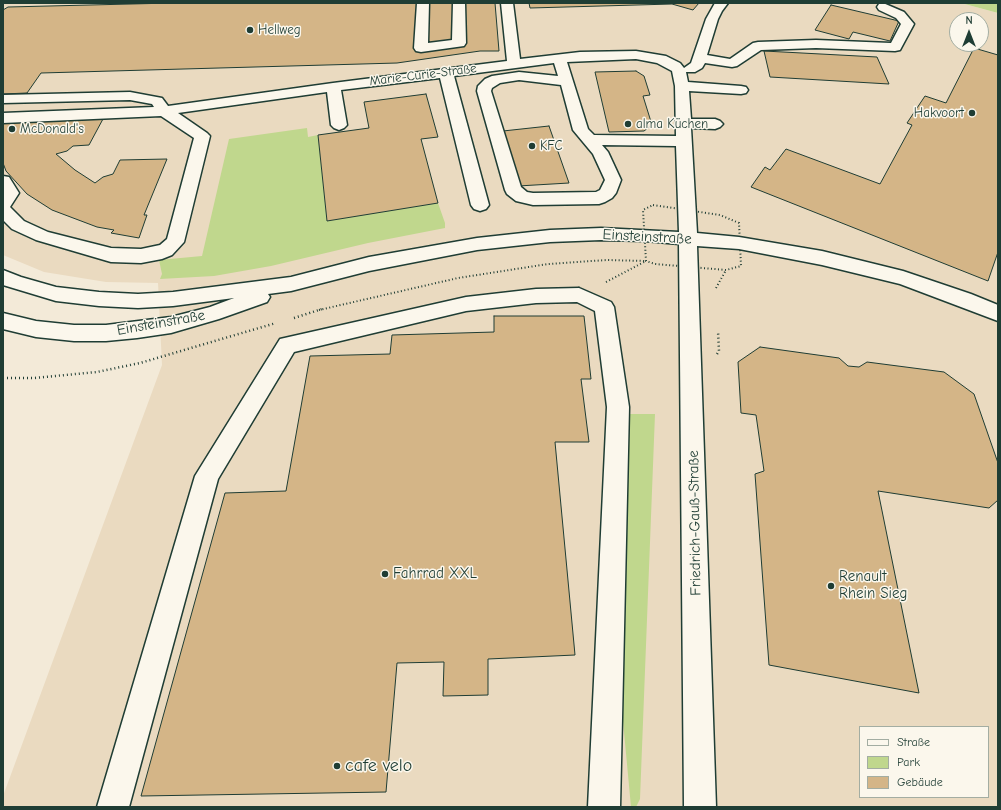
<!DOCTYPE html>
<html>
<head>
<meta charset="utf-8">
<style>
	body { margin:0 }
	#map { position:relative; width:1001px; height:810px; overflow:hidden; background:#f3ead8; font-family:"Comic Neue",sans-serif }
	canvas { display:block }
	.frame { position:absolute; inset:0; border:4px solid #1f3d34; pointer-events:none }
	.legend { position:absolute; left:859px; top:726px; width:130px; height:72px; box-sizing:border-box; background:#fbf7ec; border:1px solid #a3ada2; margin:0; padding:5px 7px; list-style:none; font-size:12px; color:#1f3d34 }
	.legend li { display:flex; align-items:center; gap:8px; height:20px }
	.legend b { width:20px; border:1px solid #a3ada2 }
	.north { position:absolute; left:949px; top:12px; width:40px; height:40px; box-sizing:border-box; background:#fbf7ec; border:1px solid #a3ada2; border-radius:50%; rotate:0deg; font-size:11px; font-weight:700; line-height:16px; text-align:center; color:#1f3d34 }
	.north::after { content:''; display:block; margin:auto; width:14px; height:18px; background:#1f3d34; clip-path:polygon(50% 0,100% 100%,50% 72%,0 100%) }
</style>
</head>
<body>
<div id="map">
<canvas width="1001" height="810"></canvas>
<div class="frame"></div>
<ul class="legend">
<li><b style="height:5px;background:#fbf7ec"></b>Straße</li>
<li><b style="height:11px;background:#c0d78d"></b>Park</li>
<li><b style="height:11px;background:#d4b587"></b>Gebäude</li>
</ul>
<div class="north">N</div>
</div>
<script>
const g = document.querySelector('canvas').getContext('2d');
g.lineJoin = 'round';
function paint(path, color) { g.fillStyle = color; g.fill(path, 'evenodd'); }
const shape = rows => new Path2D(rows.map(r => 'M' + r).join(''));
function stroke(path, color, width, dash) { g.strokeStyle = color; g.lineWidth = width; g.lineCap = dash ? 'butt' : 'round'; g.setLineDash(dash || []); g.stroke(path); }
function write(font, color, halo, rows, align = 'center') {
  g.font = font + ' "Comic Neue",sans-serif'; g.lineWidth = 3; g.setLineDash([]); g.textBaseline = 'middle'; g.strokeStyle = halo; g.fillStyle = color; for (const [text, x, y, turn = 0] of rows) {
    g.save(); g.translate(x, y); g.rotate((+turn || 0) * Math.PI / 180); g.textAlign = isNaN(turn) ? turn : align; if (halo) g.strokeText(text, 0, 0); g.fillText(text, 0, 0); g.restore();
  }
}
paint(shape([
	[3,3,961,3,998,13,998,807,3,807,3,796,162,365,158,283,106,282,44,272,3,255],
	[957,20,981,20,981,44,957,44],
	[860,727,988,727,988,797,860,797]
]), '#eadac0');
paint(shape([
	[961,3,998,3,998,13],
	[307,128,308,137,318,135,327,221,438,203,445,223,445,228,368,243,271,266,214,276,160,279,162,274,159,260,202,256,229,139],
	[630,414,655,414,640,799,636,807,631,807,620,689]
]), '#c0d78d');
const building = shape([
	[172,3,495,3,499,51,480,51,397,63,41,73,27,93,3,94,3,10,8,7,172,3],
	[529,3,699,3,693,10,672,4,530,8,529,3],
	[831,5,899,21,890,41,853,32,849,39,815,30,831,5],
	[974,48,998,55,998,252,988,281,751,187,765,167,770,170,786,149,880,184,912,125,907,123,925,96,946,103,974,48],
	[764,51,877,57,889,84,770,77,764,51],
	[636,71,644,76,650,95,643,96,652,125,644,131,609,132,595,72,636,71],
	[426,94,438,137,421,139,438,203,327,221,318,135,369,128,364,102,426,94],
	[103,119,89,145,73,146,67,151,56,154,75,170,95,183,103,177,113,174,120,160,167,159,144,215,147,215,139,238,111,233,114,230,97,227,52,210,27,194,6,171,3,163,3,122,103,119],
	[549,126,569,183,518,186,503,131,549,126],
	[494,316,584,316,591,379,581,379,589,442,555,442,575,655,488,659,488,695,443,696,444,662,397,663,386,792,141,796,225,493,286,491,310,356,390,354,392,335,494,332,494,316],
	[760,347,839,358,848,366,859,367,867,362,944,372,974,394,998,463,998,500,989,508,878,491,919,693,769,665,755,474,764,471,756,415,741,413,738,362,760,347]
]);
paint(building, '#d4b587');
stroke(building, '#1f3d34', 1);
const minor = shape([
	[417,3,429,3,428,43,452,40,453,3,465,3,466,43,464,46,421,52,416,51,414,48,417,3],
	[501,3,513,3,520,59,580,52,636,51,666,56,680,63,684,68,691,63,706,19,715,3,728,3,722,11,718,19,707,55,730,59,753,43,758,42,816,40,891,43,901,24,896,18,879,10,877,7,879,4,883,3,904,12,914,24,900,50,895,51,816,48,761,50,737,66,732,67,705,63,702,68,695,72,686,72,688,82,741,86,746,87,748,90,746,93,741,94,689,91,691,119,715,119,720,121,723,124,720,127,715,129,691,128,697,233,739,237,822,251,903,271,971,294,998,305,998,321,900,284,822,265,739,249,697,246,716,807,684,807,679,244,645,241,601,240,550,242,477,250,369,271,291,291,268,294,270,297,267,302,219,319,171,333,137,338,106,341,74,341,36,337,3,329,3,313,36,321,74,325,106,325,171,317,210,307,234,298,173,306,138,308,99,306,56,301,3,285,3,270,21,277,56,287,99,292,138,294,173,292,291,277,369,257,477,238,550,230,601,228,679,232,676,146,602,145,608,152,621,180,616,193,612,198,605,202,599,204,533,205,516,201,507,194,505,190,477,91,478,86,485,79,492,76,519,72,558,76,554,63,454,76,489,205,486,209,480,211,474,209,471,205,440,78,341,90,347,125,344,128,339,130,334,128,331,125,327,92,178,113,207,133,210,136,184,242,172,255,162,259,141,263,111,262,36,240,12,229,3,220,3,176,9,177,19,193,10,207,24,221,48,232,111,248,141,249,160,245,167,239,194,138,161,116,3,123,3,113,154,107,152,104,130,100,3,103,3,95,130,92,162,98,168,106,333,83,507,61,501,3],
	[636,59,657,63,672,71,675,86,676,136,594,135,588,129,567,62,636,59],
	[519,80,561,85,573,130,593,154,605,180,600,190,596,192,533,193,527,192,521,187,491,91,492,88,500,83,519,80],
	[579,288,611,302,614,307,629,407,620,807,588,807,607,407,595,311,577,302,536,303,466,311,294,352,218,479,129,807,97,807,195,476,280,339,466,297,536,289,579,288]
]);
stroke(minor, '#1f3d34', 3);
stroke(shape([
	[653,205,720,215,739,223,741,266,726,270,655,264,646,261,643,210,653,205],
	[606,282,646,261],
	[716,288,726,270],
	[319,310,458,278,548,264,607,260,646,261]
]), '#1f3d34', 2, [1, 2.5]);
stroke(shape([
	[294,318,322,309],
	[717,354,719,351,718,331],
	[3,378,34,378,97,372,140,363,276,323]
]), '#1f3d34', 2.5, [1, 3]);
paint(minor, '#fbf7ec');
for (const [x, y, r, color] of [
	[250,30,4,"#1f3d34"],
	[972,113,4,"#1f3d34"],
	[628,124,4,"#1f3d34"],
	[12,129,4,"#1f3d34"],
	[532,146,4,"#1f3d34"],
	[385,574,4,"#1f3d34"],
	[831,586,4,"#1f3d34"],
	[337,766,4,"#1f3d34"]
]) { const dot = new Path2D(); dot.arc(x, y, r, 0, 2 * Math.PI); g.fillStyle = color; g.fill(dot); stroke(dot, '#fbf7ec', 1.5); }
write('13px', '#1f3d34', '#fbf7ec', [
	["Hellweg",258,30],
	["Hakvoort",964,113,"right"],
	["alma Küchen",636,124],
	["McDonald's",20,129],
	["KFC",540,146]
], 'left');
write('13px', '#1f3d34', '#fbf7ec', [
	["Marie-Curie-Straße",423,75,-7]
]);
write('15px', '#1f3d34', '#fbf7ec', [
	["Einsteinstraße",647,237,3],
	["Einsteinstraße",161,323,-10],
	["Friedrich-Gauß-Straße",695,523,-91]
]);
write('15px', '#1f3d34', '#fbf7ec', [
	["Fahrrad XXL",393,574],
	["Renault",839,577],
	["Rhein Sieg",839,594]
], 'left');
write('18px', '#1f3d34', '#fbf7ec', [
	["cafe velo",345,766]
], 'left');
</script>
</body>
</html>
